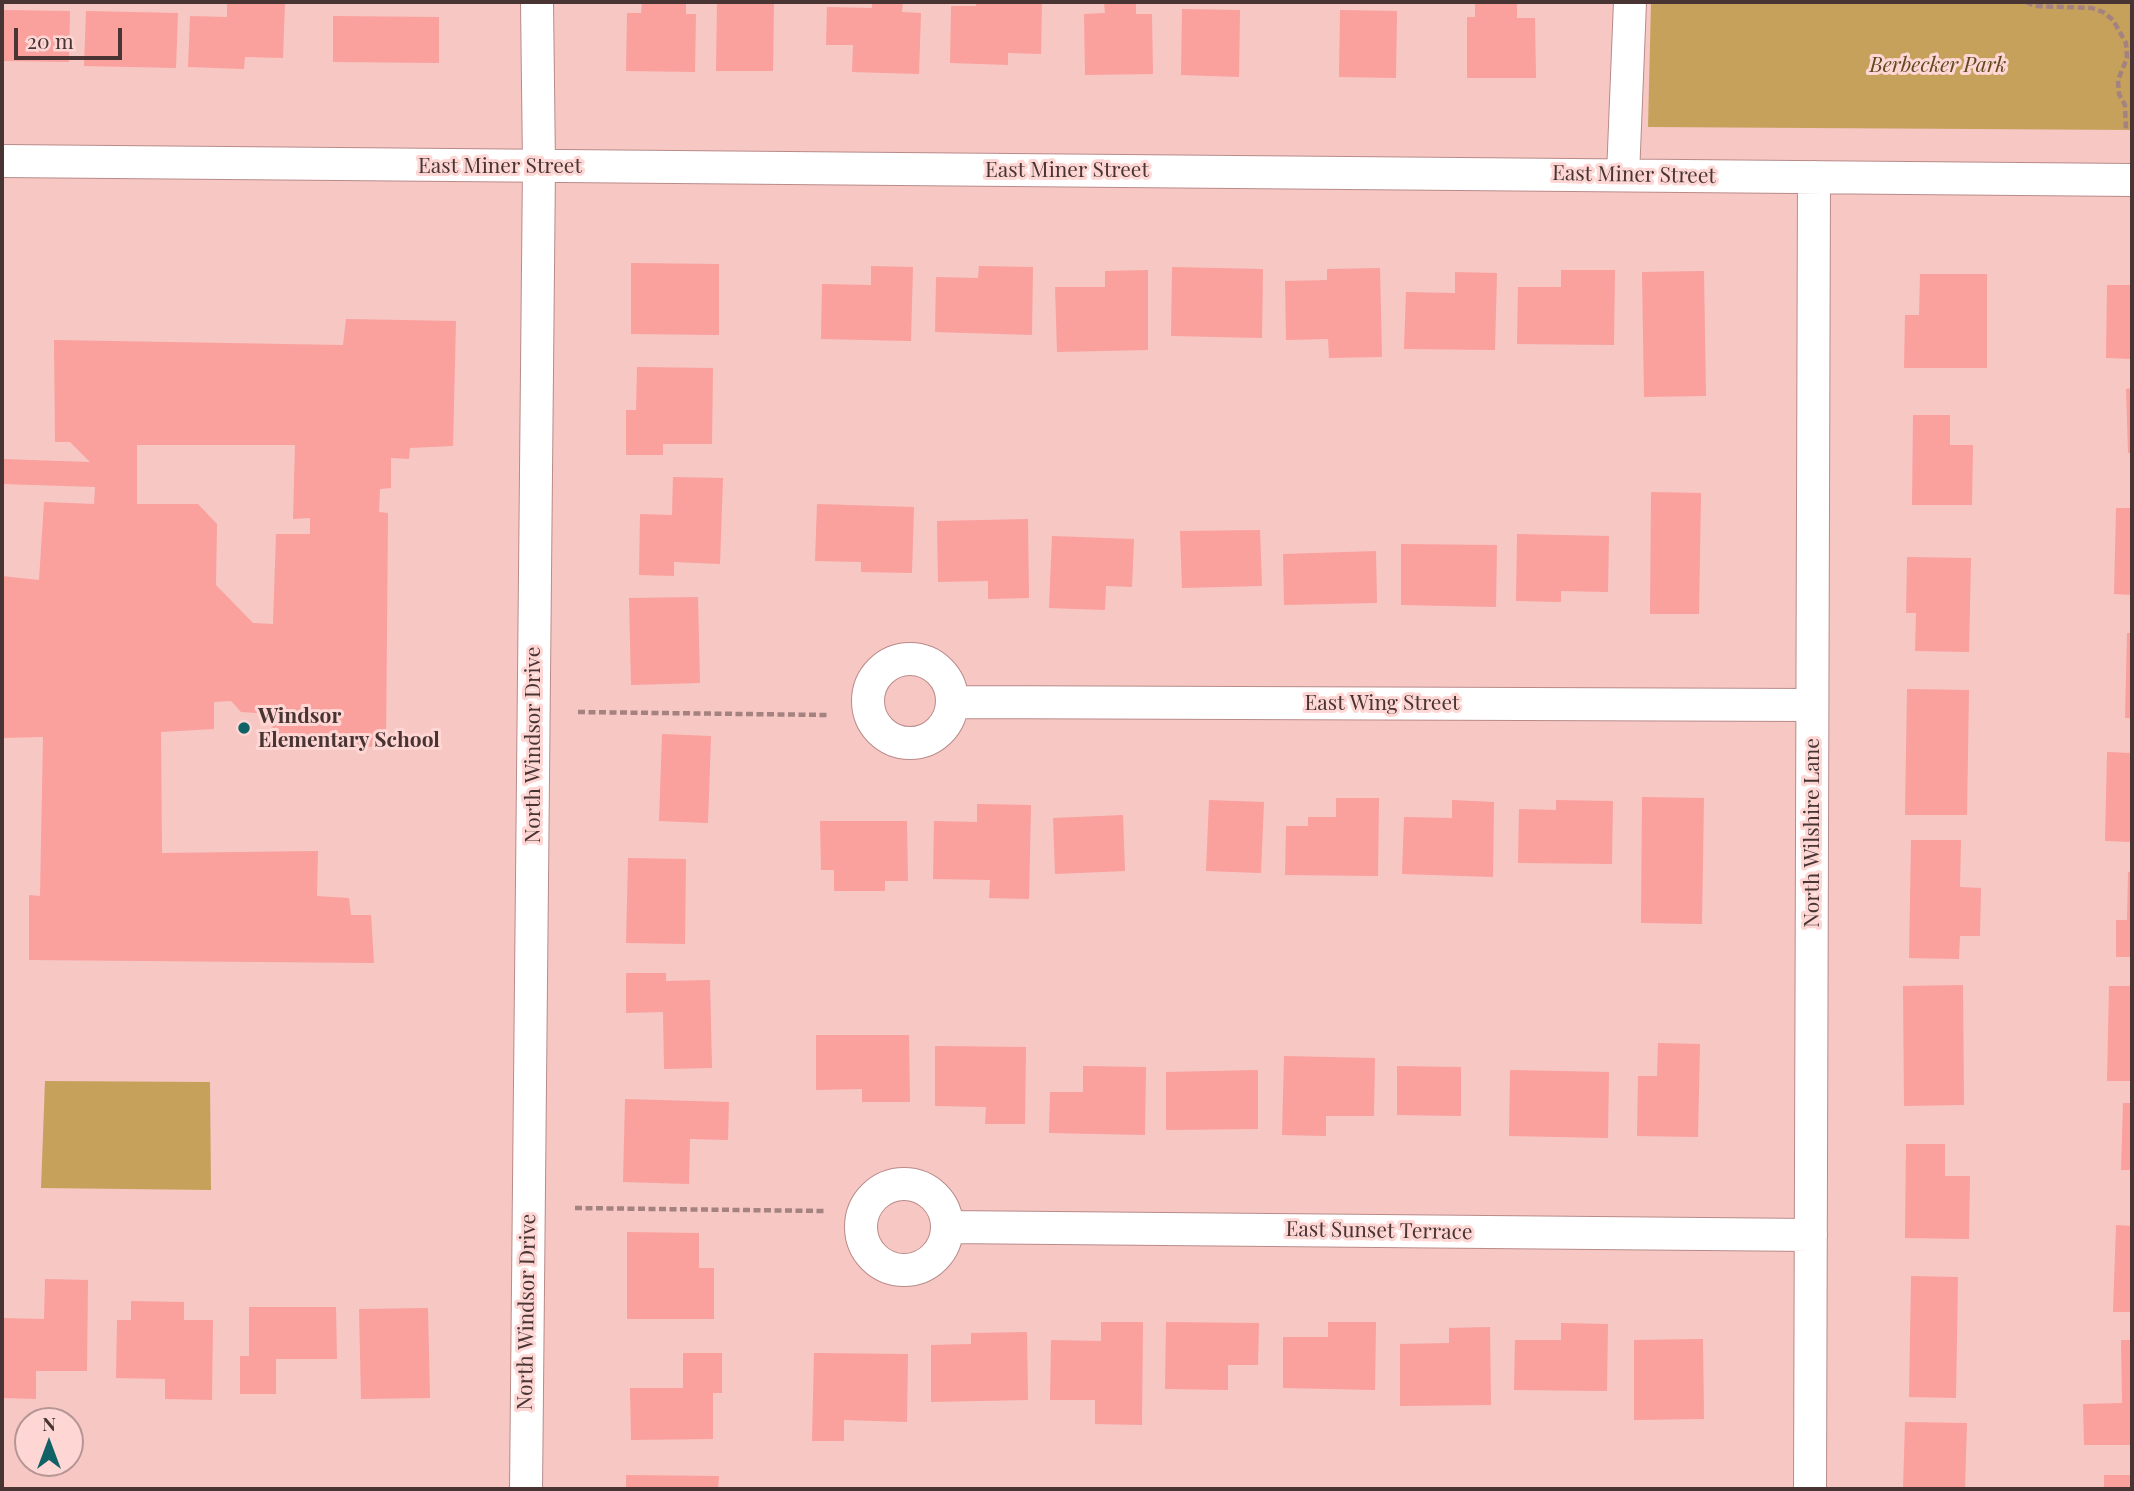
<!DOCTYPE html>
<html>
<head>
<meta charset="utf-8">
<style>
	body { margin:0 }
	#map { position:relative; width:2134px; height:1491px; overflow:hidden; background:#f7c7c4; font-family:"Playfair Display",serif }
	canvas { display:block }
	.frame { position:absolute; inset:0; border:4px solid #473433; pointer-events:none }
	.north { position:absolute; left:14px; top:1407px; width:70px; height:70px; box-sizing:border-box; background:#fed7d5; border:2px solid #b59694; border-radius:50%; rotate:0deg; font-size:19px; font-weight:700; line-height:28px; text-align:center; color:#473433 }
	.north::after { content:''; display:block; margin:auto; width:24px; height:32px; background:#116267; clip-path:polygon(50% 0,100% 100%,50% 72%,0 100%) }
	.scale { position:absolute; left:14px; top:28px; width:108px; height:32px; box-sizing:border-box; border:4px solid #473433; border-top:0; padding-left:9px; font-size:21px; line-height:24px; white-space:nowrap; color:#473433; -webkit-text-stroke:5px #fed7d5; paint-order:stroke }
</style>
</head>
<body>
<div id="map">
<canvas width="2134" height="1491"></canvas>
<div class="frame"></div>
<div class="north">N</div>
<div class="scale">20 m</div>
</div>
<script>
const g = document.querySelector('canvas').getContext('2d');
g.lineJoin = 'round';
function paint(path, color) { g.fillStyle = color; g.fill(path, 'evenodd'); }
const shape = rows => new Path2D(rows.map(r => 'M' + r).join(''));
function stroke(path, color, width, dash) { g.strokeStyle = color; g.lineWidth = width; g.lineCap = dash ? 'butt' : 'round'; g.setLineDash(dash || []); g.stroke(path); }
function write(font, color, halo, rows, align = 'center') {
  g.font = font + ' "Playfair Display",serif'; g.lineWidth = 6; g.setLineDash([]); g.textBaseline = 'middle'; g.strokeStyle = halo; g.fillStyle = color; for (const [text, x, y, turn = 0] of rows) {
    g.save(); g.translate(x, y); g.rotate((+turn || 0) * Math.PI / 180); g.textAlign = isNaN(turn) ? turn : align; if (halo) g.strokeText(text, 0, 0); g.fillText(text, 0, 0); g.restore();
  }
}
paint(shape([
	[1651,2,2132,2,2132,130,1648,127],
	[45,1081,210,1082,211,1190,41,1188]
]), '#c6a15c');
paint(shape([
	[227,2,285,2,283,58,245,57,244,69,188,67,190,16,227,17],
	[642,2,686,2,686,14,696,14,695,72,626,71,627,13,641,13],
	[745,2,774,2,773,71,716,71,717,3,745,4],
	[872,2,903,2,902,12,921,13,919,74,852,72,853,45,826,45,827,7,872,8],
	[976,2,1042,2,1041,54,1008,53,1008,65,950,63,951,6,976,6],
	[1104,2,1136,2,1136,14,1152,14,1153,74,1085,75,1084,14,1105,13],
	[1475,2,1517,2,1517,18,1535,18,1536,78,1467,78,1467,17,1475,17],
	[1182,9,1240,10,1239,77,1181,75],
	[2,10,70,11,69,62,2,61],
	[1340,10,1397,11,1396,78,1339,77],
	[86,11,178,13,176,68,84,66],
	[333,16,439,17,439,63,333,62],
	[631,263,719,264,719,335,631,334],
	[871,266,913,267,911,341,821,339,822,284,871,285],
	[979,266,1033,267,1032,335,935,332,936,277,978,278],
	[1172,267,1263,269,1262,338,1171,336],
	[1380,268,1382,357,1329,358,1328,339,1286,340,1285,281,1327,280,1327,269],
	[1148,270,1148,350,1057,352,1055,287,1105,287,1105,271],
	[1561,270,1615,270,1614,345,1517,344,1518,287,1561,287],
	[1704,271,1706,396,1644,397,1642,272],
	[1455,272,1497,273,1495,350,1404,349,1406,292,1455,293],
	[1920,274,1987,274,1987,368,1904,368,1905,315,1919,315],
	[2107,285,2132,285,2132,359,2106,358],
	[346,319,456,321,453,446,410,448,409,459,391,458,391,488,380,489,379,512,388,513,386,747,272,745,273,714,241,712,231,701,214,702,214,729,161,732,162,853,318,851,317,896,349,898,351,915,371,915,374,963,29,960,29,895,40,896,43,737,2,738,2,576,39,580,44,502,94,504,95,487,2,484,2,459,90,462,70,442,55,442,54,340,343,345],
	[137,445,295,445,293,519,310,518,310,534,276,534,273,624,253,623,216,585,217,524,198,504,137,504],
	[637,367,713,368,712,444,663,444,663,455,626,455,626,410,636,410],
	[2132,388,2132,453,2128,453,2126,389],
	[1913,415,1950,415,1950,445,1973,445,1972,505,1912,505],
	[673,477,723,478,720,564,674,562,674,576,639,575,640,514,672,515],
	[1651,492,1701,493,1699,614,1650,614],
	[817,504,914,507,912,573,861,572,861,562,815,561],
	[2116,508,2132,508,2132,595,2114,594],
	[1028,519,1029,598,988,599,988,581,938,582,937,521],
	[1260,530,1262,586,1182,588,1180,531],
	[1517,534,1609,536,1608,592,1561,591,1561,602,1516,601],
	[1052,536,1134,539,1132,587,1106,586,1105,610,1049,608],
	[1401,544,1497,545,1496,607,1401,605],
	[1376,551,1377,603,1284,605,1283,554],
	[1907,557,1971,558,1969,652,1915,651,1916,613,1906,613],
	[698,597,700,683,631,685,629,598],
	[2127,633,2132,633,2132,718,2125,718],
	[1907,689,1969,690,1967,815,1905,815],
	[662,734,711,736,708,823,659,821],
	[2107,752,2132,753,2132,842,2105,841],
	[1642,797,1704,798,1702,924,1641,923],
	[1336,798,1379,798,1378,876,1285,875,1286,826,1308,826,1308,817,1336,817],
	[1209,800,1264,802,1261,873,1206,871],
	[1452,800,1494,802,1493,877,1402,874,1404,817,1452,818],
	[1556,800,1613,801,1612,864,1518,863,1519,809,1556,810],
	[977,804,1031,805,1029,899,989,898,990,880,933,879,934,821,977,822],
	[1123,815,1125,871,1055,874,1053,818],
	[820,821,907,821,908,881,885,881,885,891,834,891,834,870,821,870],
	[1911,840,1961,840,1960,887,1981,888,1980,936,1960,936,1959,959,1909,958],
	[628,858,686,859,685,944,626,943],
	[2128,872,2132,872,2132,957,2116,957,2116,920,2127,920],
	[626,973,666,973,666,981,710,980,712,1068,664,1069,663,1012,626,1013],
	[1963,985,1964,1105,1904,1106,1903,986],
	[2109,986,2132,986,2132,1081,2107,1081],
	[816,1035,909,1035,910,1102,862,1102,862,1089,816,1090],
	[1658,1043,1700,1044,1698,1137,1637,1136,1638,1076,1657,1076],
	[935,1046,1026,1047,1025,1124,985,1124,986,1107,935,1106],
	[1284,1056,1375,1058,1374,1116,1326,1116,1326,1136,1282,1135],
	[1083,1066,1146,1067,1145,1135,1049,1133,1050,1092,1083,1092],
	[1397,1066,1461,1067,1461,1116,1397,1115],
	[1258,1070,1258,1129,1166,1130,1166,1072],
	[1510,1070,1609,1072,1608,1138,1509,1136],
	[625,1099,729,1102,728,1140,690,1139,689,1184,623,1182],
	[2123,1103,2132,1103,2132,1170,2121,1170],
	[1906,1144,1945,1144,1945,1176,1970,1176,1969,1239,1905,1238],
	[2116,1225,2132,1226,2132,1312,2113,1312],
	[627,1232,699,1233,699,1268,714,1268,714,1319,627,1319],
	[1911,1276,1958,1277,1956,1398,1909,1397],
	[45,1279,88,1280,87,1371,36,1371,36,1399,2,1398,2,1318,44,1319],
	[131,1301,184,1302,184,1320,213,1320,212,1400,165,1399,165,1379,116,1378,117,1320,131,1320],
	[249,1307,336,1307,337,1359,276,1359,276,1394,240,1394,240,1356,249,1356],
	[428,1308,430,1398,361,1399,359,1309],
	[1101,1322,1143,1322,1142,1425,1095,1424,1095,1400,1050,1400,1051,1340,1101,1341],
	[1166,1322,1259,1323,1258,1365,1228,1365,1228,1390,1165,1389],
	[1328,1322,1376,1322,1375,1390,1283,1388,1283,1337,1328,1337],
	[1561,1323,1608,1324,1607,1391,1514,1390,1515,1340,1561,1340],
	[1490,1327,1491,1405,1400,1406,1400,1344,1449,1343,1449,1328],
	[1027,1332,1028,1400,931,1402,931,1345,971,1344,971,1333],
	[1703,1339,1704,1419,1634,1420,1634,1340],
	[2121,1340,2132,1340,2132,1445,2084,1445,2083,1404,2122,1403],
	[683,1353,722,1353,722,1393,713,1393,713,1439,631,1440,630,1388,683,1388],
	[814,1353,908,1354,907,1422,844,1420,844,1441,812,1441],
	[1905,1422,1967,1423,1965,1489,1903,1489],
	[626,1475,719,1476,718,1489,626,1489],
	[2104,1475,2132,1475,2132,1489,2104,1489]
]), '#faa09d');
const minor = shape([
	[2,161,2132,180],
	[1623,175,1630,2],
	'868 701a42 42 0 1 1 84 0a42 42 0 1 1-84 0Z',
	[953,702,1812,705],
	'861 1227a43 43 0 1 1 86 0a43 43 0 1 1-86 0Z',
	[947,1227,1811,1235],
	[526,1489,539,166,537,2],
	[1810,1489,1814,177]
]);
stroke(minor, '#b88b89', 34);
stroke(shape([
	[2026,2,2035,6,2092,8,2103,12,2113,20,2126,43,2127,58,2118,80,2119,94,2125,105,2126,131],
	[578,712,829,715],
	[575,1208,826,1211]
]), '#a48280', 4.5, [7, 3.5]);
stroke(minor, '#fff', 32);
for (const [x, y, r, color] of [
	[244,728,7,"#116267"]
]) { const dot = new Path2D(); dot.arc(x, y, r, 0, 2 * Math.PI); g.fillStyle = color; g.fill(dot); stroke(dot, '#fed7d5', 2.5); }
write('italic 21px', '#5f491f', '#fed7d5', [
	["Berbecker Park",1938,65]
]);
write('21px', '#473433', '#fed7d5', [
	["East Miner Street",500,166],
	["East Miner Street",1067,170],
	["East Miner Street",1634,175,1],
	["East Wing Street",1382,703],
	["North Windsor Drive",533,745,-90],
	["North Wilshire Lane",1812,833,-90],
	["East Sunset Terrace",1379,1231,1],
	["North Windsor Drive",527,1312,-89]
]);
write('bold 21px', '#473433', '#fed7d5', [
	["Windsor",258,716],
	["Elementary School",258,740]
], 'left');
</script>
</body>
</html>
